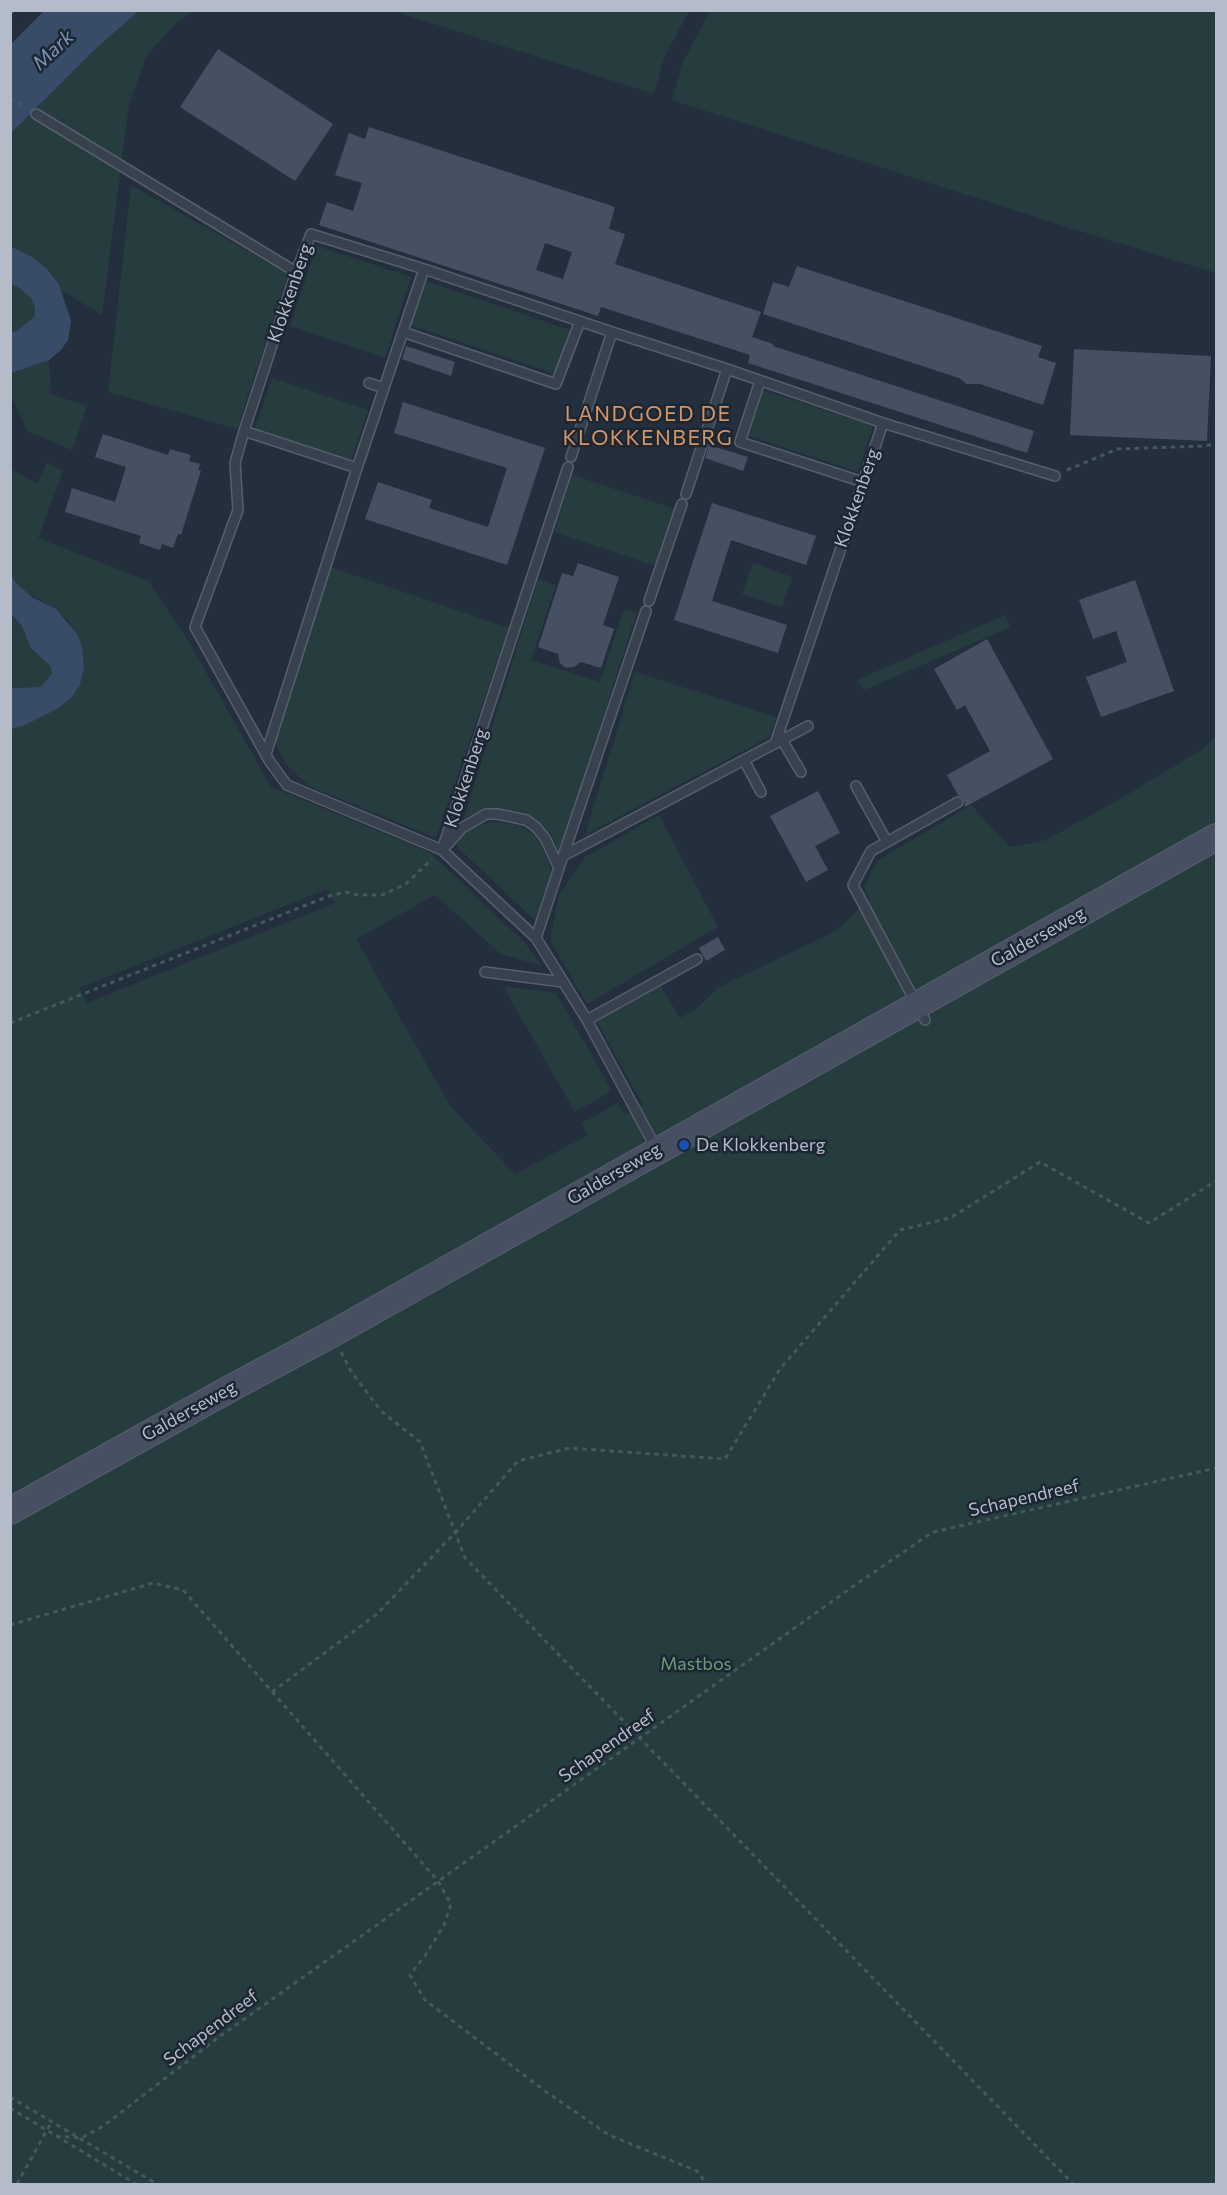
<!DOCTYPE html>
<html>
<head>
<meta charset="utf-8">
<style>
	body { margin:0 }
	#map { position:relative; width:1227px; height:2195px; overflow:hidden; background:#242f3e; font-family:Commissioner,sans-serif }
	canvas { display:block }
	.frame { position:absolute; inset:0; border:12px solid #b4bcc9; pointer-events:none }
</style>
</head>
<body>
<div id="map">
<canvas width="1227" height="2195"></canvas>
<div class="frame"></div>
</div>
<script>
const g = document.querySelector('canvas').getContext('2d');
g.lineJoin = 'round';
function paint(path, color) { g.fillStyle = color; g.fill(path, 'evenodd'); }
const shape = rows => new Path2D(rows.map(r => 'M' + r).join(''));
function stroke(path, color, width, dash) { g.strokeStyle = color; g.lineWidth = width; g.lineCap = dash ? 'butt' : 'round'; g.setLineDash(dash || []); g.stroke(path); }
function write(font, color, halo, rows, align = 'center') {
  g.font = font + ' Commissioner,sans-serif'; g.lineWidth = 5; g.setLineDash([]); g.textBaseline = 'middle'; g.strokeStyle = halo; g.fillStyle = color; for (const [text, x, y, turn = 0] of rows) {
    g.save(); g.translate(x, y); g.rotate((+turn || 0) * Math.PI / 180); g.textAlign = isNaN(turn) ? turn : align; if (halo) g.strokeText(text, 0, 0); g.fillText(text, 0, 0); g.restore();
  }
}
paint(shape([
	[139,11,193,11,174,25,147,55,129,104,102,315,61,290,46,268,32,257,11,246,11,133,93,51],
	[393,11,689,11,664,58,654,94],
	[710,11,1216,11,1216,273,1073,229,672,100,682,64],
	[131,185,288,274,237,429,108,392],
	[317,246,411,277,385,358,290,326],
	[425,281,570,330,556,374,410,325],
	[10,284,21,289,31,298,35,308,34,317,18,330,11,333],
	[49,360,51,394,87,406,72,450,27,431,11,394,10,373],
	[272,378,368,410,351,461,255,428],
	[762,390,873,426,858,472,747,435],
	[47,463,63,471,38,538,148,581,189,642,271,787,429,852,525,943,542,966,501,954,435,895,356,939,450,1106,515,1174,588,1135,582,1123,618,1103,625,1115,643,1105,596,1020,661,986,680,1018,696,1009,719,987,836,931,870,899,864,887,877,861,971,805,1010,847,1046,840,1120,799,1201,750,1216,737,1216,2184,11,2184,11,729,23,726,59,708,72,697,82,648,78,635,68,621,56,609,23,590,12,577,11,566,11,469,37,484],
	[327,889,335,903,87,1003,79,988],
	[572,475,675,509,656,566,554,532],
	[753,563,792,577,782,607,742,594],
	[330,567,509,628,436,838,309,786,285,763,275,742],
	[538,579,556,585,531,660,600,682,624,609,637,612,559,854,552,835,539,821,524,813,493,809,477,812,464,819],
	[10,614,22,626,30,647,50,666,52,673,41,687,11,688],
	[1005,615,1010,627,865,690,857,680],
	[635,672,777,717,769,737,585,835],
	[659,815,718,927,587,1004,550,940,559,895,585,857],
	[494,822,519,825,531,832,540,843,553,873,537,922,456,846,464,834,474,827],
	[503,986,556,993,612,1091,575,1112]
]), '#263c3f');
paint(shape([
	[44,11,139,11,93,51,11,133,11,44],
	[10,246,32,257,46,268,59,284,71,321,68,340,61,350,49,360,11,373,11,333,18,330,34,317,35,308,31,298,21,289,11,284],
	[11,566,12,577,17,584,32,597,56,609,78,635,82,648,84,668,80,684,72,697,59,708,23,726,11,729,11,688,41,687,52,673,50,666,30,647,22,626,11,614]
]), '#394c67');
paint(shape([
	[218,49,333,124,295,181,180,107],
	[369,127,615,207,609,229,625,234,615,264,761,312,752,337,773,344,773,346,1034,431,1027,453,748,363,750,355,685,334,601,307,598,316,319,225,327,202,353,211,362,183,335,175,349,133,365,139],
	[545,243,572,252,563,279,536,270],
	[797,266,1042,346,1038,357,1056,363,1043,405,980,384,967,384,959,378,763,314,773,282,789,287],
	[406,346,455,362,451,376,402,359],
	[1074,349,1211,356,1207,441,1070,435],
	[403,402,545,448,507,565,365,519,378,482,432,500,429,508,488,527,507,468,394,433],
	[103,434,168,455,170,449,191,455,189,461,200,464,198,470,201,471,181,535,178,534,173,548,162,544,160,550,139,543,141,536,65,512,72,488,115,502,126,467,95,457],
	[709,445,748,457,743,471,705,458],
	[712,503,816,536,806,565,731,540,712,601,787,625,778,653,674,620],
	[578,563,619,577,603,625,614,629,601,668,581,662,574,667,566,668,560,663,558,654,538,647,562,573,573,576],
	[1135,580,1174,691,1101,717,1086,677,1127,662,1116,631,1093,639,1079,600],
	[987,639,1053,759,965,807,964,799,958,795,947,775,990,751,965,705,957,710,934,669],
	[818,791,840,833,815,846,828,870,806,882,770,816],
	[718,937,725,950,706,961,699,948]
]), '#455162');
const lane = shape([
	[36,114,296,272],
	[424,269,612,332],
	[403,332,556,384,580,321],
	[727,369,883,423],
	[760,381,740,442,863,482],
	[369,383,384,388],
	[244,431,357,468,424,269,311,234,296,272,244,431,235,463,238,510,195,627,270,762,287,785,442,850,536,938,587,1020,657,1150],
	[571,457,612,332,727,369,686,494],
	[649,601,682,504],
	[782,740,801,772],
	[775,744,883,423,1055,476],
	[266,754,357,468],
	[744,760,761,792],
	[856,786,887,842],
	[446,846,462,828,486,814,497,814,526,820,536,827,545,838,559,868,536,938],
	[442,850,568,467],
	[563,856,808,726],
	[559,868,646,611],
	[485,972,563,982],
	[587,1020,697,959],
	[925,1020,853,885,871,851,958,802]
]);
const secondary = shape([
	[10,1511,233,1387,332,1334,1216,837]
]);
stroke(lane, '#565f6c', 12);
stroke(secondary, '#565f6c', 28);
stroke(shape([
	[10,14,14,10],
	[10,98,24,106],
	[1067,470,1117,449,1203,446,1216,444],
	[10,1023,329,896,346,892,358,895,382,895,406,884,432,859],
	[341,1352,352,1373,381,1411,420,1442,465,1558,1073,2184],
	[10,1625,153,1583,183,1590,438,1881,451,1904,444,1925,427,1953,410,1975,425,2000,545,2091,609,2135,697,2171,707,2184],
	[272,1692,377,1614,455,1533,518,1461,569,1448,725,1459,780,1369,900,1230,950,1218,1040,1162,1149,1223,1216,1181],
	[10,2097,157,2184],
	[10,2108,136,2184],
	[56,2136,81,2138,102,2127,219,2037,858,1583,933,1532,1216,1468],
	[17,2184,52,2121]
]), '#44595c', 3, [4.5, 4.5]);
stroke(lane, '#38414e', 9);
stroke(secondary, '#465061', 26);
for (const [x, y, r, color] of [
	[684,1145,6,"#1a4fb4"]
]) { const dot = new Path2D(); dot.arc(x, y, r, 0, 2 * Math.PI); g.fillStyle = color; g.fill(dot); stroke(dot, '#1d2633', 2); }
write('18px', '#b4bcc9', '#1d2633', [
	["Klokkenberg",290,293,-71],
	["Klokkenberg",857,498,-71],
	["Klokkenberg",466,778,-72],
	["Galderseweg",1038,937,-29],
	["Galderseweg",614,1174,-30],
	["Galderseweg",189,1411,-29],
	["Schapendreef",1024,1498,-13],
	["Schapendreef",607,1746,-35],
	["Schapendreef",211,2028,-37]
]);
write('18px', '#b4bcc9', '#1d2633', [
	["De Klokkenberg",696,1145]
], 'left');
write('18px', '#6b9a76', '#1d2633', [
	["Mastbos",696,1664]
]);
write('italic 20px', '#7c92b1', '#1d2633', [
	["Mark",53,50,-43]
]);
g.letterSpacing = '1.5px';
write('21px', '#d59563', '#1d2633', [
	["LANDGOED DE",648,414],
	["KLOKKENBERG",648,438]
]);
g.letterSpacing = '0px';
</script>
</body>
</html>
